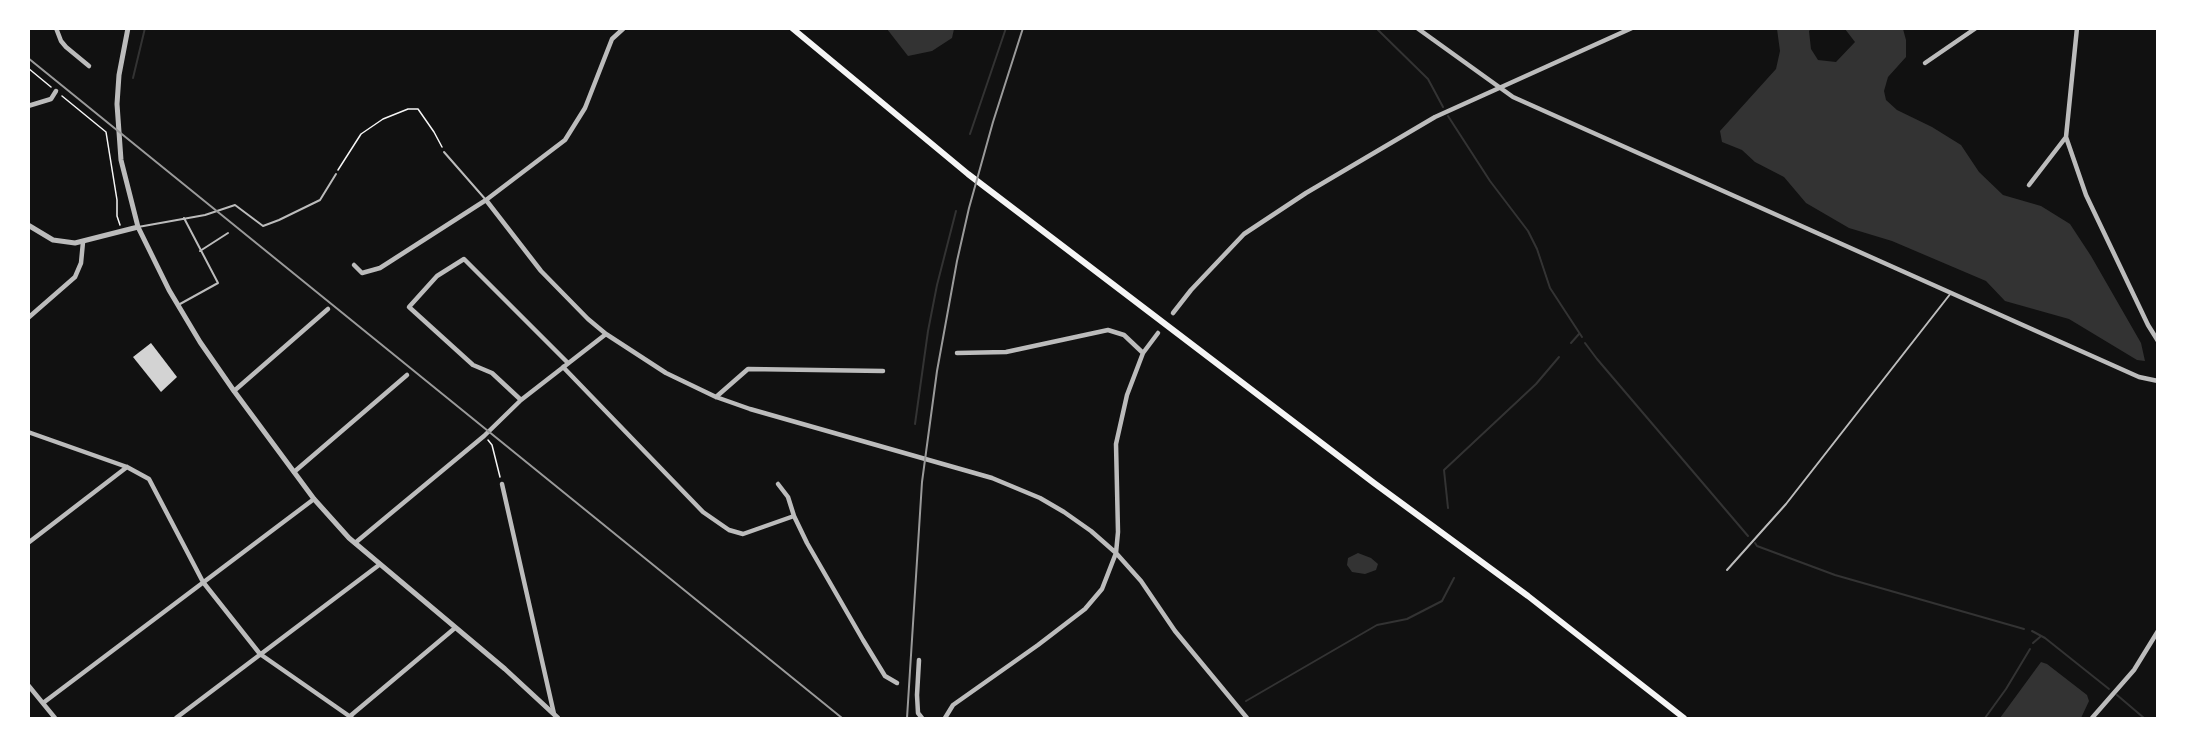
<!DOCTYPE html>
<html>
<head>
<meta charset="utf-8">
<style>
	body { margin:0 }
	#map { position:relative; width:2186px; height:747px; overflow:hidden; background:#111; font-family:Overpass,sans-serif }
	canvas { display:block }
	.frame { position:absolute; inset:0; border:30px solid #fff; pointer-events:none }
</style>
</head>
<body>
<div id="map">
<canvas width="2186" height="747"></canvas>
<div class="frame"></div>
</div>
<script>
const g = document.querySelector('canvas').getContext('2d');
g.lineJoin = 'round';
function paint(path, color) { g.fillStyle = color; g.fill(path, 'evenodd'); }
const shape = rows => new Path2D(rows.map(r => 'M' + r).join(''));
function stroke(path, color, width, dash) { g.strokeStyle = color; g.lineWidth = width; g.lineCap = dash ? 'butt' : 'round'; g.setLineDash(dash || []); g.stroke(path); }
paint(shape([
	[887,29,954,29,952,38,932,51,908,56],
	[1777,29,1811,29,1809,31,1811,49,1818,60,1836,62,1855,42,1845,29,1903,29,1906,40,1906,57,1888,77,1884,91,1886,100,1897,110,1932,127,1961,145,1979,172,2003,195,2041,206,2070,224,2091,256,2141,343,2145,361,2137,360,2069,319,2005,301,1986,281,1892,241,1849,228,1806,203,1784,177,1755,162,1742,150,1722,142,1720,131,1776,69,1780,51],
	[1358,553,1371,558,1378,564,1376,570,1365,574,1352,572,1347,565,1348,558],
	[2041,662,2047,664,2087,695,2089,701,2081,718,2000,718]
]), '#333');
stroke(shape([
	[1376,28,1428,79,1443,107],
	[133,78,145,28],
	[1448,116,1490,181,1528,231,1537,249,1550,288,1582,337],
	[970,134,1006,28],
	[1571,343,1579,334],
	[1585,343,1597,359,1748,536],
	[915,424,928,331,937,285,956,211],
	[1448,508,1444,470,1536,384,1559,357],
	[1755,543,1757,546,1835,575,2024,629],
	[2032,631,2045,638,2109,689],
	[2033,643,2040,637],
	[2117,695,2144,718],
	[1246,701,1377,625,1407,619,1442,601,1454,578],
	[1985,718,2006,689,2030,649]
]), '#333', 2);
paint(shape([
	[151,343,177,377,161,392,133,357]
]), '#d3d3d3');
stroke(shape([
	[28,68,51,87],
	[62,96,106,132,117,200,117,216,120,225],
	[338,170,361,134,383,119,408,109,418,109,434,132,442,147],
	[488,440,492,445,500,477]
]), '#f5f5f5', 1.5);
stroke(shape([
	[444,152,486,200],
	[138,227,205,215,235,205,263,226,279,220,320,200,336,174],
	[200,251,228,233],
	[180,304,218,283,184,218],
	[1727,570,1786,504,1951,293]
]), '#bcbcbc', 2);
stroke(shape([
	[56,28,61,41,66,47,89,66],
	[1417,28,1513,97,2139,377,2158,381],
	[2077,28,2066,137,2086,195,2148,325,2158,341],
	[1925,63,1976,28],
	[28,106,51,99,56,91],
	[2029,185,2066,137],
	[486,200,541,271,588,319,606,334,666,373,716,397,750,409,992,478,1040,498,1064,512,1091,531,1116,553,1141,581,1175,631,1247,718],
	[354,265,362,273,380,268,486,200,565,140,585,108,612,39,624,28],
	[1173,313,1191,290,1244,234,1306,193,1435,117,1632,28],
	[28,318,75,277,81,263,83,242],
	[957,353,1006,352,1108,330,1124,335,1143,353],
	[563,367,703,512,729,530,743,534,794,516,807,543,863,640,885,676,897,683],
	[234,391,328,309],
	[716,397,748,369,883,371],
	[521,400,492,373,473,365,409,307,437,276,464,259,568,363],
	[28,432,127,467,149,479,203,582,260,654,352,718],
	[294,472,407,375],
	[502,484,554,714],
	[778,484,788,497,794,516],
	[28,543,127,467],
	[355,543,484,436,521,400,606,334],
	[919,660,917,695,918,713,922,718],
	[28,685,55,718],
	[43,703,314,499],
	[349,717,455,628],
	[176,718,379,565],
	[945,718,953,705,1038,645,1085,609,1102,589,1116,553,1118,532,1116,444,1127,395,1143,353,1158,333],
	[2092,718,2134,670,2158,631]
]), '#bcbcbc', 4.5);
stroke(shape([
	[128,28,119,75,117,104,121,160,138,227,169,290,200,342,234,391,314,499,349,538,505,669,558,718],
	[28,225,53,240,75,243,138,227]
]), '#bcbcbc', 5);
stroke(shape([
	[792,28,968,174,1374,483,1528,596,1684,718]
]), '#f5f5f5', 6);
stroke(shape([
	[28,58,842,718],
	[907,718,922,482,937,371,957,261,969,208,993,122,1023,28]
]), '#9a9a9a', 2);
</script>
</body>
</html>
